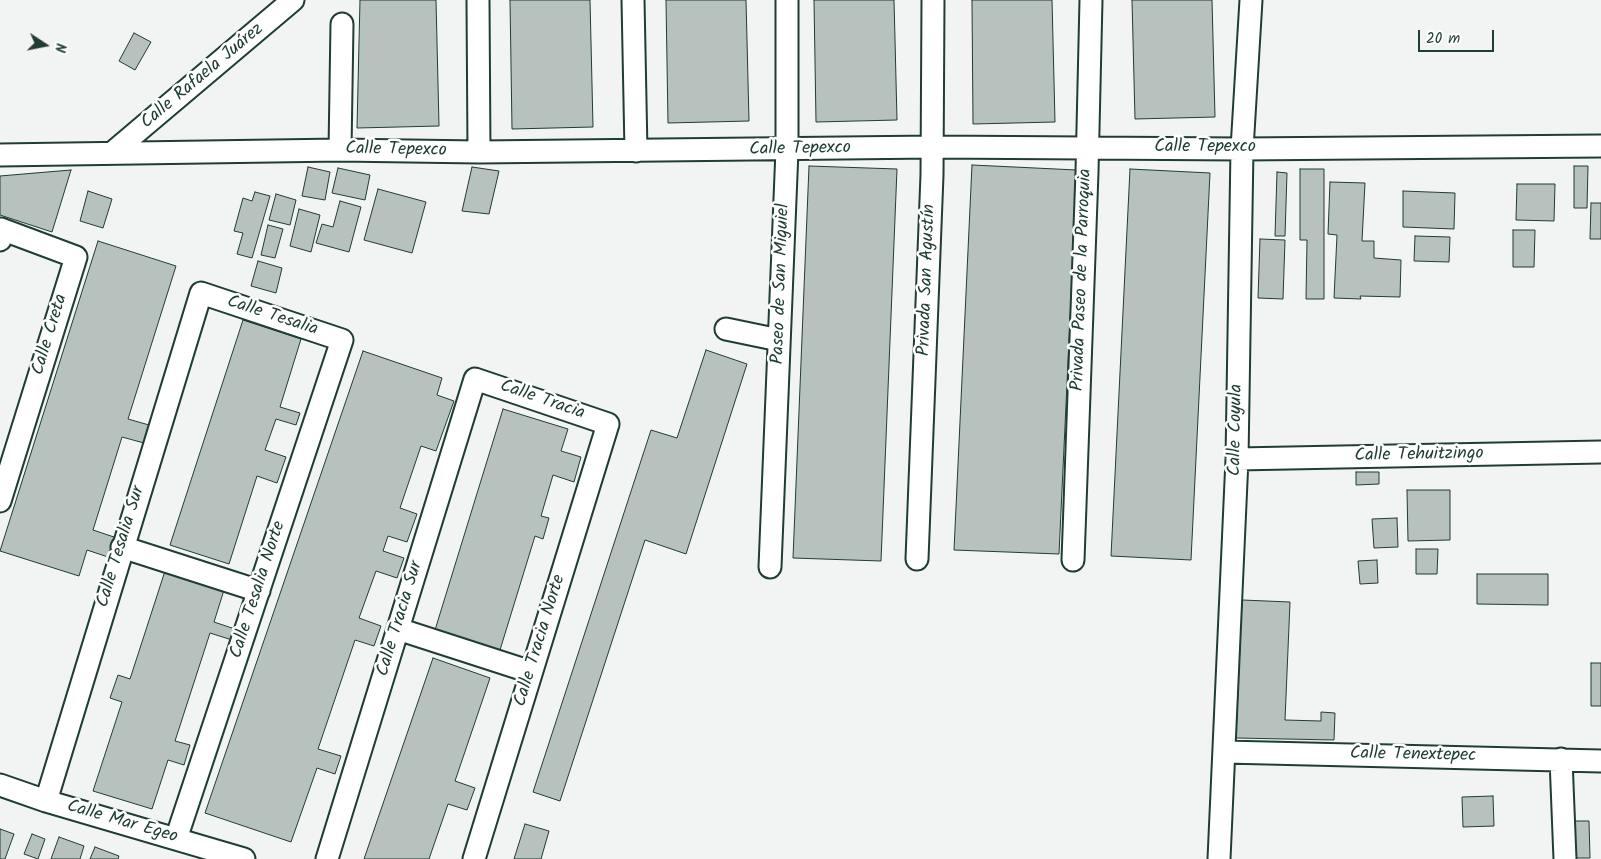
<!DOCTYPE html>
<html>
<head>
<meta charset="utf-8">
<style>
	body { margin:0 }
	#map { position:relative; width:1601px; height:859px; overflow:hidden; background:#f2f3f3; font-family:Kalam,sans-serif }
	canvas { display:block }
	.north { position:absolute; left:20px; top:20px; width:50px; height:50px; -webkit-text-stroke:4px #fff; paint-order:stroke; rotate:101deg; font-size:14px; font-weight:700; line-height:20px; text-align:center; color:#1f3d34 }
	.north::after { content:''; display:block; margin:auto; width:18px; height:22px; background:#1f3d34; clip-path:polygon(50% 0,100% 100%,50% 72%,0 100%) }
	.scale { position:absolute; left:1418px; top:30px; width:76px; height:22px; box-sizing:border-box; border:2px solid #1f3d34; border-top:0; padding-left:6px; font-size:15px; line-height:18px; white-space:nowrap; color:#1f3d34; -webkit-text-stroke:4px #fff; paint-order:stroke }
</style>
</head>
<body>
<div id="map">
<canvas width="1601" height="859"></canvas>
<div class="north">N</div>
<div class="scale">20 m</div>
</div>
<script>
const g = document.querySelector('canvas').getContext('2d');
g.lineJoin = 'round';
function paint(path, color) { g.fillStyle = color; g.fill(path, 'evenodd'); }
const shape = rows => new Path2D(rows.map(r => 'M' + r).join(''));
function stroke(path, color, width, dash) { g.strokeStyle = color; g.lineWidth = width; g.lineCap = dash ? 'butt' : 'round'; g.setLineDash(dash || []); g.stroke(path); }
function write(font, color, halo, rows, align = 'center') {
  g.font = font + ' Kalam,sans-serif'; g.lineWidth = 5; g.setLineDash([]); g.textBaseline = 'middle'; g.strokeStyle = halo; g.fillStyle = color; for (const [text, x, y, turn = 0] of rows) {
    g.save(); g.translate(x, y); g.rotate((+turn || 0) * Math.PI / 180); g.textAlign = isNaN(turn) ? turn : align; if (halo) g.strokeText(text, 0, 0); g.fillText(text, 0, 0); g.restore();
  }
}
const building = shape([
	[360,0,436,0,439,126,357,128,360,0],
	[510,0,590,0,593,127,512,129,510,0],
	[666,0,746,0,749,121,668,123,666,0],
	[814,0,894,0,897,120,816,122,814,0],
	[972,0,1052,0,1055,122,973,124,972,0],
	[1132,0,1212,0,1215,117,1135,119,1132,0],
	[134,33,151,42,135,70,119,61,134,33],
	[972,165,1077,170,1059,554,954,550,972,165],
	[809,166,897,169,881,561,793,558,809,166],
	[1574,166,1588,166,1587,208,1574,208,1574,166],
	[308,167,330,172,325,200,302,196,308,167],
	[472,167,499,171,489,214,462,211,472,167],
	[338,168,370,175,365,200,332,193,338,168],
	[1130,169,1210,173,1191,560,1111,556,1130,169],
	[1300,169,1324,169,1324,299,1306,299,1307,240,1300,240,1300,169],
	[71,170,52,232,0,215,0,176,71,170],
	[1277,172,1287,173,1285,236,1275,236,1277,172],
	[1330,182,1365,183,1362,241,1374,241,1374,258,1401,260,1400,297,1360,296,1361,299,1334,298,1337,235,1328,234,1330,182],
	[1517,184,1555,184,1554,221,1516,220,1517,184],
	[378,189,426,202,412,253,364,240,378,189],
	[88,191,112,199,103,228,80,221,88,191],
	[1403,191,1455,193,1454,229,1403,227,1403,191],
	[255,192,270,196,252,258,237,254,243,233,234,231,243,198,252,201,255,192],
	[276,194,296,200,290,225,269,220,276,194],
	[340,201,361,207,349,252,316,243,322,224,333,227,340,201],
	[1591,203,1601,203,1601,239,1590,239,1591,203],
	[299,209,320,215,311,252,290,246,299,209],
	[268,225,283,229,275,258,261,255,268,225],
	[1513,230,1535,230,1534,267,1513,267,1513,230],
	[1415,236,1450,237,1449,262,1414,261,1415,236],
	[1260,239,1285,240,1283,299,1258,298,1260,239],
	[98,241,176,266,128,419,149,425,144,443,122,437,93,530,114,537,108,557,87,550,79,576,0,551,98,241],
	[258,261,282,268,276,293,251,286,258,261],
	[243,320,301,339,280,407,300,413,296,425,276,419,265,450,286,457,277,483,257,476,229,564,170,545,243,320],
	[706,350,747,364,686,554,645,540,560,801,533,792,651,430,677,438,706,350],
	[363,351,442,378,437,395,454,401,436,451,421,446,400,508,417,514,407,542,388,536,383,551,404,558,397,578,376,571,359,618,381,626,374,646,355,640,318,749,341,756,335,774,317,768,291,842,205,813,363,351],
	[503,409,568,429,561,451,581,457,574,482,553,475,541,516,549,518,543,539,535,536,500,650,435,630,503,409],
	[1356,472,1379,472,1379,484,1356,485,1356,472],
	[1407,490,1450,490,1450,540,1408,541,1407,490],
	[1397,518,1398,547,1374,548,1372,519,1397,518],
	[1416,549,1438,549,1437,574,1416,574,1416,549],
	[1377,560,1378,583,1360,584,1358,561,1377,560],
	[165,571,224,590,214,622,235,629,232,640,210,633,175,741,190,745,184,765,168,760,152,809,93,791,122,702,110,698,118,675,130,679,165,571],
	[1477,574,1548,574,1548,605,1477,604,1477,574],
	[1242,600,1290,602,1285,720,1321,721,1321,712,1335,713,1334,740,1236,738,1242,600],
	[433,658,490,678,455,781,475,788,467,810,448,804,429,859,364,859,433,658],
	[1591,663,1601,663,1601,706,1591,706,1591,663],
	[1493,796,1494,826,1463,827,1462,797,1493,796],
	[1573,821,1589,821,1590,858,1575,858,1573,821],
	[525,824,549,831,541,859,514,859,525,824],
	[0,829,14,834,5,859,0,859,0,829],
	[32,834,45,839,38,859,24,854,32,834],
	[59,837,84,846,80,859,51,859,59,837],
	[95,847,119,856,118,859,90,859,95,847]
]);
paint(building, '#b7c1bd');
stroke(building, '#1f3d34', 1);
const minor = shape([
	[478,0,479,152],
	[633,0,636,151],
	[340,150,342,24],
	[112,153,293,0],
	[0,155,340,150,479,152,933,147,1242,149,1601,146],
	[0,240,1,229,76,257,0,501],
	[726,329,779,340],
	[1237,459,1601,452],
	[122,547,259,591],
	[917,559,932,175,933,0],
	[1073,560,1087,172,1091,0],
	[770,567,787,150,787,0],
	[398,629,531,672],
	[1225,752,1601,761],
	[1561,759,1565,859],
	[0,785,46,801,244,859],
	[46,801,201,293,342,340,176,839],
	[327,859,475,379,608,424,474,859],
	[1219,859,1237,459,1242,149,1251,0]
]);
stroke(minor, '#1f3d34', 25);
stroke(minor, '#fff', 21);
write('18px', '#1f3d34', '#fff', [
	["Calle Rafaela Juárez",203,77,-40],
	["Calle Tepexco",1205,148],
	["Calle Tepexco",800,150,-1],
	["Calle Tepexco",396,151,1],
	["Privada San Agustín",928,280,-88],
	["Privada Paseo de la Parroquia",1083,280,-88],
	["Paseo de San Miguiel",782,284,-88],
	["Calle Tesalia",272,317,18],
	["Calle Creta",51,335,-73],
	["Calle Tracia",542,401,19],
	["Calle Coyula",1237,430,-89],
	["Calle Tehuitzingo",1419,456,-1],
	["Calle Tesalia Sur",122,547,-73],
	["Calle Tesalia Norte",259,590,-72],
	["Calle Tracia Sur",401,619,-73],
	["Calle Tracia Norte",541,641,-73],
	["Calle Tenextepec",1413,756,1],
	["Calle Mar Egeo",122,823,16]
]);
</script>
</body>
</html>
